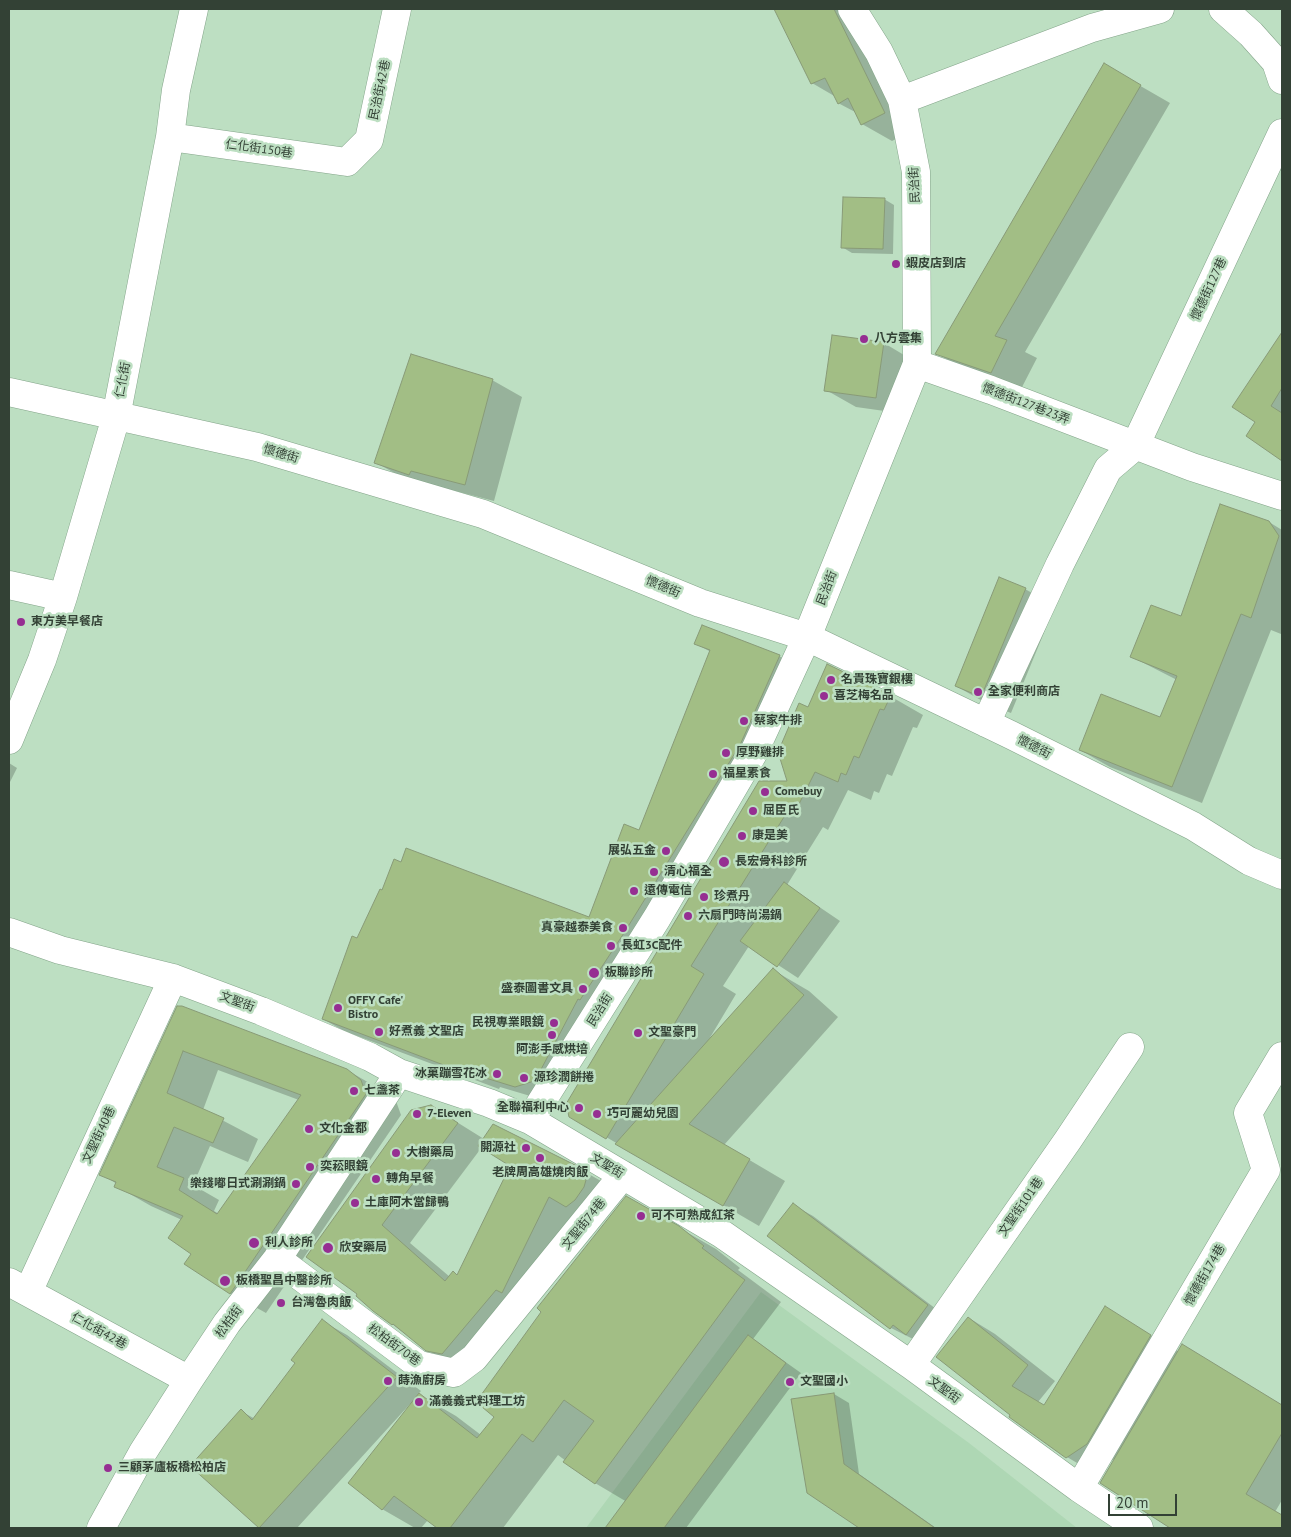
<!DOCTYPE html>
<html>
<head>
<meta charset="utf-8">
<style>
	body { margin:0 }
	#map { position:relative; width:1291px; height:1537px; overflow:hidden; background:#bddfc2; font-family:"PT Sans",sans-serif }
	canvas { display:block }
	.frame { position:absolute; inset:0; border:10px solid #334135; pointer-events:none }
	.scale { position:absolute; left:1108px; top:1494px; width:69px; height:22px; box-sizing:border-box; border:2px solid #334135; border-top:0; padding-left:6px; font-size:15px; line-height:18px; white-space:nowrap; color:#334135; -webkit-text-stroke:4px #bddfc2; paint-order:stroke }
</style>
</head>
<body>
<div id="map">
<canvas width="1291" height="1537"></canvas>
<div class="frame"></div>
<div class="scale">20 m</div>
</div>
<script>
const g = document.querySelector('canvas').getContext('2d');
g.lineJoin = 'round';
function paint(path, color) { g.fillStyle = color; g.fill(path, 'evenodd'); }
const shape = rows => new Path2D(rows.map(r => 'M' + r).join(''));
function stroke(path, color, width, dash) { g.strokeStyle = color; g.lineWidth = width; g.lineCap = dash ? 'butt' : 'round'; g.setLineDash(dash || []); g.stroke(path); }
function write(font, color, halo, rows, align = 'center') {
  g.font = font + ' "PT Sans","Noto Sans TC",sans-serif'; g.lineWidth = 5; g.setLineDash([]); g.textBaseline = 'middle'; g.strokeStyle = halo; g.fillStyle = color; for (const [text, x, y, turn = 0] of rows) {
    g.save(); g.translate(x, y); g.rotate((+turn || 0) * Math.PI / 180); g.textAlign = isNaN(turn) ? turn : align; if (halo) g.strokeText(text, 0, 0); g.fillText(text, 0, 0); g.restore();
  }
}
paint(shape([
	[761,1292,969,1443,1077,1528,586,1528]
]), '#aed7b4');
paint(shape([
	[775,9,854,9,914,130,892,141,862,124,857,113,838,103,836,97,812,83],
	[1104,65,1170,103,1025,352,1037,358,1021,389,966,370,936,353],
	[884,199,894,205,893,254,852,253,842,247],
	[1282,333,1282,459,1247,436,1257,422,1233,406],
	[833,337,884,343,914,361,906,414,856,407,826,390],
	[492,380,522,397,494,501,440,487,439,491,405,479,375,462],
	[1269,522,1282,530,1282,629,1281,634,1271,630,1202,803,1110,767,1080,750,1161,719,1177,680,1132,657,1182,618],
	[1025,589,1055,606,1011,713,986,703,956,686],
	[696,644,779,656,800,668,537,1098,500,1087,499,1089,344,1031,323,1019,358,939,590,918,639,831,711,652],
	[890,696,923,715,917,728,913,727,892,776,887,774,879,793,874,791,871,800,848,790,828,830,823,827,787,885,840,921,798,978,749,946,723,986,736,994,708,1041,773,970,809,991,838,1017,724,1145,785,1181,759,1226,570,1116,788,782,809,709],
	[9,763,17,768,9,784],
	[178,1008,347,1070,383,1091,396,1101,401,1115,266,1313,230,1293,193,1253,182,1220,151,1206,116,1186,117,1184,101,1174],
	[218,1070,299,1100,219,1214,214,1211,219,1200,193,1185,210,1146,248,1162,258,1139,203,1110],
	[431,1106,484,1139,578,1168,608,1185,457,1367,427,1350,392,1324,359,1294,307,1256],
	[482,1147,512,1166,458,1276,450,1277,410,1243],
	[627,1198,716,1249,740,1268,738,1270,781,1302,753,1339,801,1373,686,1528,607,1528,627,1502,595,1483,558,1455,503,1528,439,1528,428,1520,421,1528,415,1528,382,1509,411,1405,410,1404,297,1528,261,1528,192,1466,241,1411,255,1419,297,1363,322,1321,347,1335,421,1391,418,1394,456,1416,481,1435,496,1417],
	[793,1205,813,1216,948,1318,927,1346,891,1328,769,1236],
	[969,1318,995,1334,1055,1381,1038,1402,1045,1406,1132,1324,1179,1352,1212,1363,1282,1405,1282,1500,1275,1512,1282,1517,1282,1528,1173,1528,1102,1482,1117,1457,1094,1473,1067,1457,1010,1417,1012,1415],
	[834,1394,849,1403,859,1474,936,1528,861,1528,808,1492]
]), '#0003');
const building = shape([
	[774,9,834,9,885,113,861,125,848,98,838,104,825,78,811,84,774,9],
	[1104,63,1141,85,995,336,1007,340,991,373,935,354,1104,63],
	[843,197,885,198,883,249,841,248,843,197],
	[1282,332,1282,388,1271,406,1282,413,1282,461,1246,436,1255,422,1232,407,1282,332],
	[832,335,884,342,876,398,824,391,832,335],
	[411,354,493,379,465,485,411,471,409,475,374,463,411,354],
	[1220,504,1269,521,1279,536,1251,618,1241,614,1172,787,1079,750,1101,694,1160,717,1177,676,1130,657,1151,605,1181,616,1220,504],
	[999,577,1026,588,981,697,955,686,999,577],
	[702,625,780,655,740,745,624,933,580,1000,578,999,537,1077,531,1082,515,1087,479,1076,478,1078,322,1019,352,936,357,938,380,889,382,890,394,859,401,862,406,848,589,917,624,824,639,830,710,650,694,644,702,625],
	[827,664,891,695,884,710,880,709,859,758,854,756,846,775,841,773,838,782,815,772,795,812,789,809,691,966,704,974,606,1139,569,1117,566,1104,759,781,787,781,778,752,799,703,808,707,827,664],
	[784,882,820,908,777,967,740,941,784,882],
	[773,968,804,995,689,1124,750,1159,723,1206,615,1144,773,968],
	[177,1006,182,1006,347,1069,361,1080,366,1094,230,1294,184,1264,191,1254,168,1238,183,1216,114,1187,116,1182,99,1175,177,1006],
	[183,1051,301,1095,217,1214,179,1190,184,1178,157,1167,174,1127,213,1143,224,1118,167,1093,183,1051],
	[431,1105,458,1123,382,1225,445,1281,453,1271,457,1275,510,1166,478,1146,493,1124,579,1167,586,1180,584,1187,575,1200,566,1207,549,1197,502,1293,496,1290,442,1354,426,1351,393,1324,392,1325,373,1311,356,1296,357,1294,306,1257,411,1110,431,1105],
	[626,1196,679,1226,704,1246,702,1248,745,1280,595,1484,563,1462,594,1421,564,1400,533,1442,522,1434,450,1528,437,1528,394,1496,382,1510,348,1483,419,1393,477,1438,494,1417,476,1402,541,1312,537,1308,626,1196],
	[793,1203,928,1305,906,1335,893,1325,890,1329,767,1236,793,1203],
	[1105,1306,1151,1335,1087,1444,1066,1458,1009,1417,1010,1415,936,1357,968,1317,1028,1365,1012,1386,1044,1405,1105,1306],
	[322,1319,397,1377,259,1528,190,1466,241,1409,252,1420,295,1363,291,1360,322,1319],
	[748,1335,786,1363,664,1528,605,1528,748,1335],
	[1182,1344,1282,1405,1282,1433,1246,1494,1282,1515,1282,1528,1170,1528,1100,1483,1182,1344],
	[834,1393,844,1464,935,1528,859,1528,807,1493,791,1399,834,1393]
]);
paint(building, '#a2be85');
stroke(building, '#889a77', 1);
const minor = shape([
	[1223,9,1251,34,1276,62,1282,80],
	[902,100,1092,28,1160,9],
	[170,137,347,162,369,140,397,9],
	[917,364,991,390,1192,467,1282,496],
	[9,392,257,447,483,514,700,603,807,637,1011,735,1193,826,1249,861,1282,875],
	[9,585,63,597],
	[986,723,1060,564,1108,469,1135,446,1282,133],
	[9,740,42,660,63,597,116,417,170,137,176,90,194,9],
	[9,932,60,950,173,978,261,1011,370,1057,399,1073,489,1103,530,1120,722,1234,911,1365,1079,1488,1139,1528],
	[530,1120,657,918,754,752,807,637,917,364,916,172,902,100,879,52,852,9],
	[277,1259,419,1365,454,1373,474,1358,623,1175],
	[9,1282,189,1380],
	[28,1292,173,978],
	[911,1365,1068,1140,1130,1047],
	[1079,1488,1266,1170,1248,1113,1282,1056],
	[101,1528,143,1452,189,1380,227,1323,277,1259,399,1073]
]);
stroke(minor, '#83a489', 29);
stroke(minor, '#fff', 28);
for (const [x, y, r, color] of [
	[896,264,5,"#962e92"],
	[864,339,5,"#962e92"],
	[21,622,5,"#962e92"],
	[831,680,5,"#962e92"],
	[978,692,5,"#962e92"],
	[824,696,5,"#962e92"],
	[744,721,5,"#962e92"],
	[726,753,5,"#962e92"],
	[713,774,5,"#962e92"],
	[765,792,5,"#962e92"],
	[753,811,5,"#962e92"],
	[742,836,5,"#962e92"],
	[666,851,5,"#962e92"],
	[724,862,6,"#962e92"],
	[654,872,5,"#962e92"],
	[634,891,5,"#962e92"],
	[704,897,5,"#962e92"],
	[688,916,5,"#962e92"],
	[623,928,5,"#962e92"],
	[611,946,5,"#962e92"],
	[594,973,6,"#962e92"],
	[583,989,5,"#962e92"],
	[338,1008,5,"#962e92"],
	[554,1023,5,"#962e92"],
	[379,1032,5,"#962e92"],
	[638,1033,5,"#962e92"],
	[552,1035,5,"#962e92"],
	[497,1074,5,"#962e92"],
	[524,1078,5,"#962e92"],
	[354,1091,5,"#962e92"],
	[579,1108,5,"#962e92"],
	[417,1114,5,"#962e92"],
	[597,1114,5,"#962e92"],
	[309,1129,5,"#962e92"],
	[526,1148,5,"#962e92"],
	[396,1153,5,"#962e92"],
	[540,1158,5,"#962e92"],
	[310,1167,5,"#962e92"],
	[376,1179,5,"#962e92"],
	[296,1184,5,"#962e92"],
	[355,1203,5,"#962e92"],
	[641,1216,5,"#962e92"],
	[254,1243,6,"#962e92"],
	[328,1248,6,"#962e92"],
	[225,1281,6,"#962e92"],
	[281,1303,5,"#962e92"],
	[388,1381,5,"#962e92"],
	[790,1382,5,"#962e92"],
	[419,1402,5,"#962e92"],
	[108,1468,5,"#962e92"]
]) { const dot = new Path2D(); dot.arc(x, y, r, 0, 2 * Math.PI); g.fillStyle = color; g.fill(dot); stroke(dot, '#bddfc2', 2); }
write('12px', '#334135', '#bddfc2', [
	["民治街42巷",380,90,-78],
	["仁化街150巷",259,149,8],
	["民治街",915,185,-93],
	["懷德街127巷",1209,289,-65],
	["仁化街",123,380,-79],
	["懷德街127巷23弄",1026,404,21],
	["懷德街",281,454,16],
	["懷德街",663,587,23],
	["民治街",827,588,-69],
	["懷德街",1034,747,27],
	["文聖街",237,1002,20],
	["民治街",600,1010,-58],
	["文聖街40巷",99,1135,-65],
	["文聖街",607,1166,31],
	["文聖街101巷",1021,1207,-55],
	["文聖街74巷",584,1224,-51],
	["懷德街174巷",1205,1275,-60],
	["松柏街",229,1322,-54],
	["仁化街42巷",99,1331,29],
	["松柏街70巷",394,1345,36],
	["文聖街",944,1390,36]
]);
write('bold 12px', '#334135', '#bddfc2', [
	["蝦皮店到店",906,264],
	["八方雲集",874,339],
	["東方美早餐店",31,622],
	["名貴珠寶銀樓",841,680],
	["全家便利商店",988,692],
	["喜芝梅名品",834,696],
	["蔡家牛排",754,721],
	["厚野雞排",736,753],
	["福星素食",723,774],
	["Comebuy",775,792],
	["屈臣氏",763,811],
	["康是美",752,836],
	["展弘五金",656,851,"right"],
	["長宏骨科診所",735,862],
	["清心福全",664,872],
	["遠傳電信",644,891],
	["珍煮丹",714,897],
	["六扇門時尚湯鍋",698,916],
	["真豪越泰美食",613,928,"right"],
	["長虹3C配件",621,946],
	["板聯診所",605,973],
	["盛泰圖書文具",573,989,"right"],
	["OFFY Cafe'",348,1001],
	["Bistro",348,1015],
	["民視專業眼鏡",544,1023,"right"],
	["好煮義 文聖店",389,1032],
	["文聖豪門",648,1033],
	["阿澎手感烘培",552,1050,"center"],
	["冰菓蹦雪花冰",487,1074,"right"],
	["源珍潤餅捲",534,1078],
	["七盞茶",364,1091],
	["全聯福利中心",569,1108,"right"],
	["7-Eleven",427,1114],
	["巧可麗幼兒園",607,1114],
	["文化金都",319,1129],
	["開源社",516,1148,"right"],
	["大樹藥局",406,1153],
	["奕菘眼鏡",320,1167],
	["老牌周高雄燒肉飯",540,1173,"center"],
	["轉角早餐",386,1179],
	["樂錢嘟日式涮涮鍋",286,1184,"right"],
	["土庫阿木當歸鴨",365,1203],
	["可不可熟成紅茶",651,1216],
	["利人診所",265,1243],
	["欣安藥局",339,1248],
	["板橋聖昌中醫診所",236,1281],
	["台灣魯肉飯",291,1303],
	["蒔漁廚房",398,1381],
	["文聖國小",800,1382],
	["滿義義式料理工坊",429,1402],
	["三顧茅廬板橋松柏店",118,1468]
], 'left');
</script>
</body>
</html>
